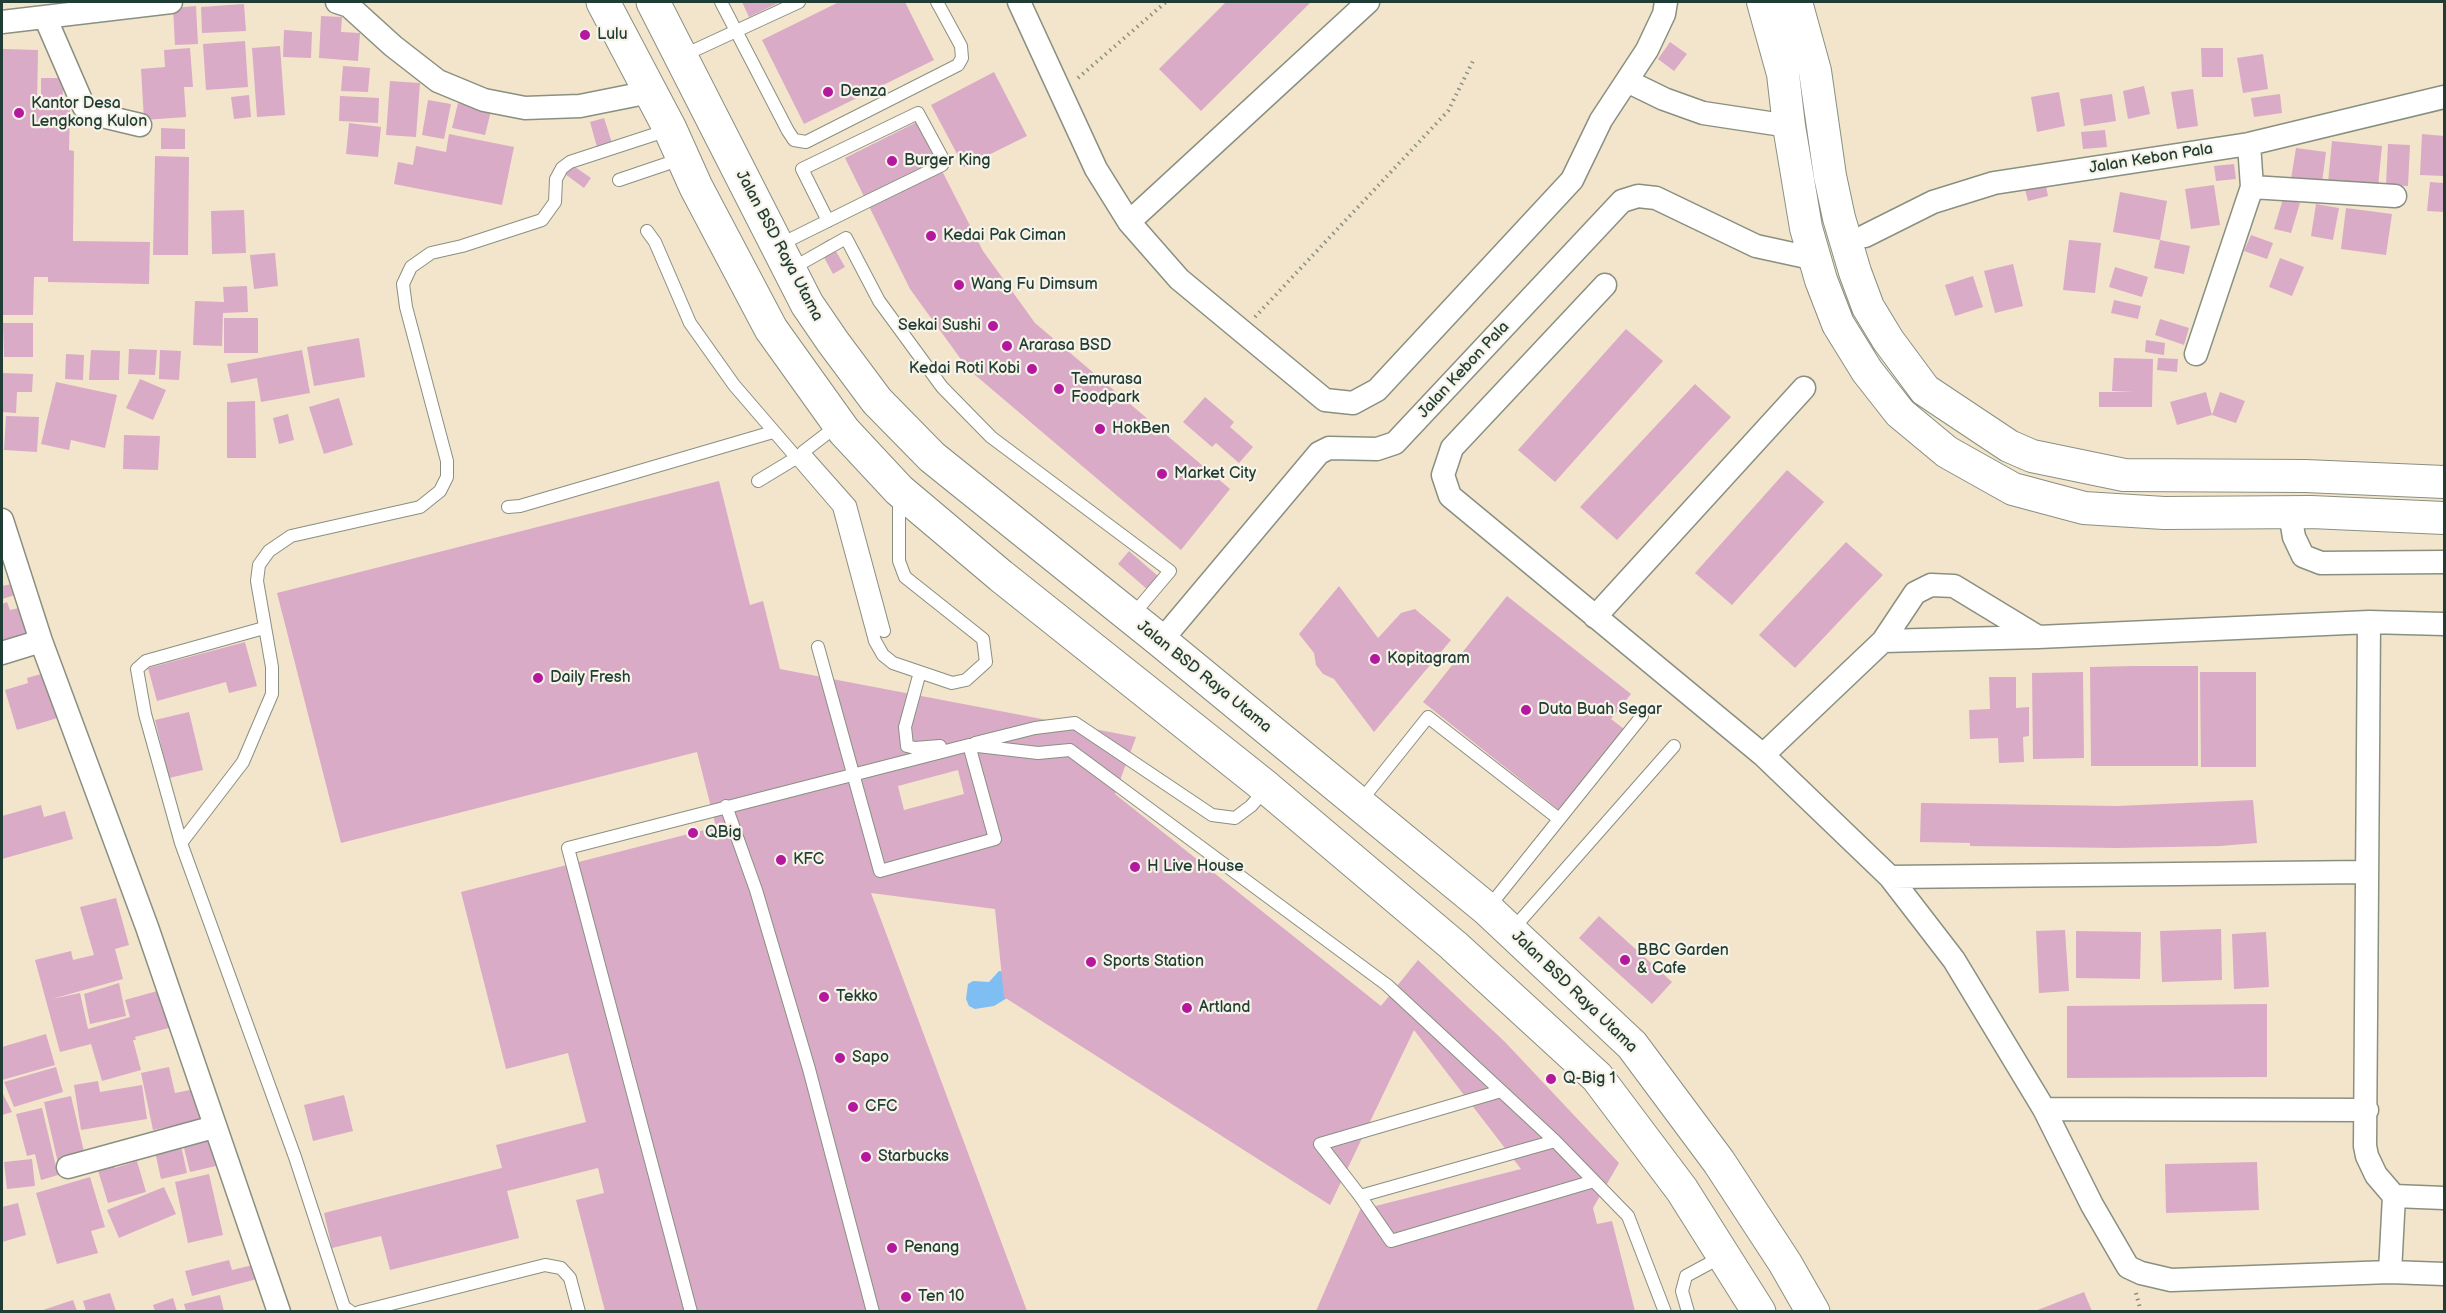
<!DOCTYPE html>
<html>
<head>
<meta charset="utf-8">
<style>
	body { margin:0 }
	#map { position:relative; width:2446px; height:1313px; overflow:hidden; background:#f3e4cc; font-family:"Balsamiq Sans",sans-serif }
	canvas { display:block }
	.frame { position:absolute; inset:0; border:3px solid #1f3d34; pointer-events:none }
</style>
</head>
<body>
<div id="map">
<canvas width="2446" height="1313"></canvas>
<div class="frame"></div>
</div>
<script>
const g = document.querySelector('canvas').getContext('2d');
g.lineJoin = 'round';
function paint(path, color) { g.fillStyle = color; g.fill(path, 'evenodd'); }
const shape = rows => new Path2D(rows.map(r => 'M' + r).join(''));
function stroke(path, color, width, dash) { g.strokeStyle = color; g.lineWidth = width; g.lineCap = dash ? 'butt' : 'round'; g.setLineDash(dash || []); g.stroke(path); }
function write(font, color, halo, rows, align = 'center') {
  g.font = font + ' "Balsamiq Sans",sans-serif'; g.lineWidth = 4.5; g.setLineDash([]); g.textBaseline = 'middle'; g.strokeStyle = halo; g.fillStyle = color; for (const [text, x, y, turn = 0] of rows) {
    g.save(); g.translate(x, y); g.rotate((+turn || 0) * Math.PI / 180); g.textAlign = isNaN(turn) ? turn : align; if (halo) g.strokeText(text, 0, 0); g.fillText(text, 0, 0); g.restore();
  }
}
paint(shape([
	[999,971,1008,972,1012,995,994,1006,975,1009,969,1006,966,999,968,984,973,981,989,982]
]), '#7fbef3');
paint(shape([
	[742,2,780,2,749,17],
	[839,2,905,2,934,60,804,124,762,40],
	[1226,2,1311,2,1201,111,1159,69],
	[244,4,246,31,202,33,201,7],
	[196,6,198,44,175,45,173,8],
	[321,16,342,17,341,32,360,33,358,61,319,58],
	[284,30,312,32,311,58,283,57],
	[245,41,248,87,206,90,203,44],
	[1670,42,1687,54,1674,71,1658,59],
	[280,46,285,115,257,117,252,48],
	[190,48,193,87,184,87,186,117,144,120,141,69,165,67,164,50],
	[2201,48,2223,48,2223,77,2202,77],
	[3,49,38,50,37,107,70,108,69,150,74,151,73,241,150,242,149,284,48,282,48,277,34,277,33,315,2,315],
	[2263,54,2268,89,2243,93,2237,58],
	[343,66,370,68,368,92,341,91],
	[994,72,1027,136,964,167,931,105],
	[41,78,63,78,63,100,41,100],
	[390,81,420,83,416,137,386,135],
	[2144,86,2150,114,2128,119,2123,91],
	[2193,89,2198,126,2177,129,2171,92],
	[2059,92,2065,126,2037,132,2031,97],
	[2112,94,2116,121,2084,126,2080,99],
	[2280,94,2282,113,2254,117,2251,98],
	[249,95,251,117,234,119,231,97],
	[340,96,379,98,378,123,339,121],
	[428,100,451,104,444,139,422,135],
	[458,103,491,111,485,135,452,128],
	[604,118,612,143,597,147,590,122],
	[917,122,983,251,1035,323,1230,489,1181,550,968,369,910,289,845,158],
	[349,123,381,127,378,157,346,154],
	[161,128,185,129,185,149,161,149],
	[2105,130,2107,147,2083,149,2081,132],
	[449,134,514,147,502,205,394,184,398,162,413,165,416,146,446,152],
	[2422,134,2444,136,2444,176,2420,175],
	[2332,141,2382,146,2378,187,2328,183],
	[2388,144,2410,145,2408,186,2386,185],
	[2296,148,2326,152,2322,183,2291,179],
	[155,156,189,157,188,255,153,255],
	[2234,164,2236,179,2216,181,2214,166],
	[572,165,591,178,584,188,565,174],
	[2045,181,2048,196,2028,201,2024,186],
	[2430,182,2444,183,2444,212,2427,211],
	[2214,185,2220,225,2191,229,2185,189],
	[2120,192,2167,201,2160,240,2190,246,2184,274,2154,268,2160,240,2113,232],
	[2283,199,2300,203,2291,233,2274,229],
	[2316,204,2339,208,2333,240,2311,236],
	[2346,208,2392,214,2386,255,2341,249],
	[244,210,246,253,212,254,211,211],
	[2251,235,2273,243,2267,259,2244,251],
	[829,239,845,267,833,274,818,246],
	[2069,240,2101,243,2095,293,2063,290],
	[275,253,278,286,254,289,250,255],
	[2280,258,2304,267,2292,296,2269,287],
	[2013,264,2023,306,1995,313,1984,271],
	[2115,267,2148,277,2142,297,2109,287],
	[1973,276,1983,307,1955,316,1945,285],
	[247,286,248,312,223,313,222,346,193,345,195,301,224,302,223,287],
	[2114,300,2141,306,2138,319,2111,313],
	[224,318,258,318,258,353,224,353],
	[2160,319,2189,328,2184,345,2155,335],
	[3,323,33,323,33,357,4,357],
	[1626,329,1663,361,1555,482,1518,450],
	[359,338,365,377,314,386,307,347],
	[2146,340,2165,343,2164,355,2145,352],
	[129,349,157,350,155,375,128,374],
	[91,350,120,351,119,380,89,380],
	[160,350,181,351,179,380,159,379],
	[302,350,310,393,261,402,257,378,231,383,227,364],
	[66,354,84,355,83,380,65,379],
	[2114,358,2153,359,2152,407,2099,407,2099,392,2134,392,2112,391],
	[2158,358,2178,359,2177,372,2157,370],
	[2,373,33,374,32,392,17,392,16,413,2,412],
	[140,379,166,390,153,420,126,408],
	[56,382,117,395,105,448,71,440,69,450,41,444],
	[1695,384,1731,417,1617,540,1580,507],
	[2206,392,2212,415,2177,425,2170,402],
	[2220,392,2245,401,2236,423,2212,415],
	[1205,397,1234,422,1230,427,1253,447,1239,463,1216,443,1212,447,1183,422],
	[339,398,353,445,324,454,309,407],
	[255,401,256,458,227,458,227,402],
	[288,414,294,440,279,444,273,418],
	[6,416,39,417,37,452,4,450],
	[124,435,160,436,158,470,123,469],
	[1787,470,1824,502,1732,605,1695,573],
	[719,481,750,605,763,601,780,669,1136,737,1115,794,1381,1006,1418,960,1505,1042,1619,1163,1593,1208,1597,1224,1612,1221,1635,1311,1316,1311,1360,1210,1521,1169,1414,1030,1330,1205,1004,997,995,909,871,893,1027,1311,605,1311,576,1200,604,1193,598,1168,507,1191,519,1238,390,1270,381,1236,332,1248,324,1213,502,1168,496,1145,586,1122,568,1053,506,1069,461,892,716,827,697,752,341,843,277,593],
	[958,770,964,794,904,810,898,786],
	[1846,542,1883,575,1795,668,1759,635],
	[1129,551,1166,583,1155,596,1118,564],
	[12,584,15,595,2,599,2,586],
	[1339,586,1378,638,1401,613,1415,609,1451,640,1374,732,1334,679,1323,674,1316,665,1314,653,1299,634],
	[1507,596,1631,694,1611,719,1624,729,1559,810,1423,702],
	[7,602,10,610,23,607,31,638,2,646,2,604],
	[245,642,257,686,229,693,226,682,157,701,148,668],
	[2134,666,2198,666,2198,766,2091,766,2090,667],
	[48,672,61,717,17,730,5,690,28,683,27,678],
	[2083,672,2084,758,2033,759,2032,673],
	[2200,672,2256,672,2256,767,2201,767],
	[1989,677,2016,677,2016,708,2029,707,2029,736,2023,737,2024,762,1999,763,1998,738,1970,739,1969,710,1990,709],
	[189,712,203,770,169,778,155,720],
	[2253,800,2257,843,2220,846,2117,848,1970,846,1970,843,1920,842,1921,803,2117,806],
	[41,805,44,817,65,811,73,839,2,859,2,816],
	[116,898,129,945,115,949,123,979,52,999,80,993,88,1029,130,1017,125,1000,161,990,176,1026,135,1037,136,1040,133,1040,141,1070,102,1081,91,1044,60,1052,35,960,71,951,73,960,94,955,80,907],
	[1599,916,1672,982,1652,1004,1579,938],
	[2221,929,2222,980,2162,982,2160,931],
	[2065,930,2069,991,2039,993,2036,931],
	[2076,931,2141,932,2140,979,2076,978],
	[2266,932,2269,987,2234,989,2232,934],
	[119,983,126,1016,90,1024,84,994],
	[2267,1004,2267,1077,2067,1078,2067,1006],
	[46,1034,55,1065,2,1080,2,1047],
	[56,1067,63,1092,14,1107,4,1082],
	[169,1067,175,1093,199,1088,206,1119,153,1130,141,1073],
	[98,1081,100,1092,142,1085,147,1119,81,1130,74,1085],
	[2,1092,12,1112,2,1115],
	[344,1095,353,1131,313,1141,304,1105],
	[71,1096,85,1156,58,1163,44,1102],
	[42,1108,58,1175,41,1180,35,1154,27,1156,16,1114],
	[209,1134,216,1166,190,1172,182,1140],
	[180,1141,187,1173,161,1179,154,1147],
	[32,1159,35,1186,7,1189,4,1162],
	[112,1159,115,1168,137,1161,146,1192,108,1203,96,1164],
	[2257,1162,2259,1210,2166,1213,2165,1164],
	[209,1174,223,1235,188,1243,175,1182],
	[90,1177,105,1227,91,1231,98,1253,57,1264,36,1193],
	[164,1187,176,1214,119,1238,107,1210],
	[18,1203,26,1235,2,1242,2,1207],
	[229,1260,232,1270,253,1265,257,1279,192,1296,185,1271],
	[2084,1292,2092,1311,2035,1311],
	[110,1293,116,1311,86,1311,83,1301],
	[220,1295,224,1311,186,1311,184,1304],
	[173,1298,177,1311,155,1311,153,1305],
	[73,1300,77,1311,44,1311,43,1310]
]), '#daabc7');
const lane = shape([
	[721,2,788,131,794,140,806,142,958,65,962,58,961,46,937,2],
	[682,56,799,2],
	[619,180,681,159],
	[647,231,655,242,690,323,734,385,839,507,875,641,883,655,893,663,952,683,966,680,986,662,983,639,905,577,899,561,899,496],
	[779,245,864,203,942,165,944,161,918,113,802,169,828,221],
	[791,269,846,238,879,301,942,387,991,437,1170,571,1131,617],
	[838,425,803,452,850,505,884,631],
	[758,481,796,458],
	[508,507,520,506,773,432],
	[818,647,880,871,995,839,969,745],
	[920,672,905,727,907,746,915,748,940,746],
	[975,743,1035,728,1075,723,1212,815,1235,818,1251,806,1266,789],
	[1360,802,1428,717,1559,819],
	[726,806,756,890,809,1069,873,1312],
	[181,843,145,714,137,669,146,661,264,628],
	[1488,908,1642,716],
	[1512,930,1674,746],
	[1501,1091,1320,1144,1360,1196,1555,1141],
	[1360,1196,1391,1241,1594,1181],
	[351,1312,344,1307,295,1157,181,843,243,762,272,694,272,667,257,581,259,565,269,551,291,536,420,507,440,491,447,477,447,461,406,307,403,284,411,267,431,253,462,246,542,220,555,202,556,179,562,168,570,162,668,130],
	[359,1312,545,1265,561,1268,570,1278,579,1312],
	[691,1312,568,848,969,745,1038,753,1070,750,1387,985,1555,1141,1628,1216,1665,1312],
	[1688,1312,1682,1291,1686,1276,1723,1256]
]);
const street = shape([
	[337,2,349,6,393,46,438,81,484,100,525,108,580,106,650,92],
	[1019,2,1096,169,1129,222,1179,279,1325,400,1353,403,1377,390,1572,180,1601,120,1647,50,1664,14,1666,2],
	[45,17,84,107,94,114,140,125],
	[2,22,171,2],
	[1627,81,1664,99,1703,113,1789,126],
	[2252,187,2395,196],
	[1129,222,1368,2],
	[1865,236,1933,202,1994,183,2249,144,2444,97],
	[1605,285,1452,448,1443,475,1450,496,1763,755,1883,641,2038,637,2369,622],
	[2196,354,2252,187,2249,144],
	[2290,514,2294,537,2303,556,2321,563,2444,562],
	[2,520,41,641,147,927,279,1312],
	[1595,617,1804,388],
	[1161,641,1319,453,1329,448,1377,449,1395,443,1622,201,1638,196,1656,198,1756,246,1802,256],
	[1883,641,1915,593,1931,585,1954,586,2038,637],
	[2,653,41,641],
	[1763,755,1890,877,1954,960,2044,1109,2092,1205,2128,1267,2141,1273,2171,1280,2390,1272,2444,1274],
	[1890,877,2366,872],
	[2044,1109,2367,1110],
	[68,1167,214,1127],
	[2394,1196,2444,1198],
	[2390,1272,2394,1196,2376,1175,2367,1156,2365,1146,2369,622,2444,624]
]);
const secondary = shape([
	[1763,2,1783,74,1789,126,1806,228,1821,280,1838,324,1867,371,1900,413,1947,452,2013,489,2084,508,2164,513,2311,512,2444,518],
	[1796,2,1815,71,1830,176,1839,218,1855,272,1868,307,1888,340,1925,390,2009,446,2032,456,2124,475,2305,476,2444,482]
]);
const primary = shape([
	[603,2,670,129,696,187,771,329,844,431,899,490,1001,576,1267,788,1453,945,1597,1077,1682,1190,1759,1312],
	[653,2,807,304,833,342,877,401,932,457,1161,641,1487,909,1632,1045,1719,1162,1785,1263,1813,1312]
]);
stroke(lane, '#899080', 14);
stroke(street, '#899080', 25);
stroke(secondary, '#899080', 34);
stroke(primary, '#899080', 35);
stroke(shape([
	[1078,78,1166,2],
	[1255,317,1448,111,1473,61],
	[2136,1293,2141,1312]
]), '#899080', 4, [1.5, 4.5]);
stroke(lane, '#fff', 12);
stroke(street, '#fff', 22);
stroke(secondary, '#fff', 32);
stroke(primary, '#fff', 33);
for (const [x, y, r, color] of [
	[585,35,6,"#b5179e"],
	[828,92,6,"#b5179e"],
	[19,113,6,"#b5179e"],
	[892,161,6,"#b5179e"],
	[931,236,6,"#b5179e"],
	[959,285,6,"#b5179e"],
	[993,326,6,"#b5179e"],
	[1007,346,6,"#b5179e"],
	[1032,369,6,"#b5179e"],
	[1059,389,6,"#b5179e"],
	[1100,429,6,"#b5179e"],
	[1162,474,6,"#b5179e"],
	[1375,659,6,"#b5179e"],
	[538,678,6,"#b5179e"],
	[1526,710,6,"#b5179e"],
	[693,833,6,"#b5179e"],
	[781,860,6,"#b5179e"],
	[1135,867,6,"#b5179e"],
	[1625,960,6,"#b5179e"],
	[1091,962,6,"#b5179e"],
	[824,997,6,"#b5179e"],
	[1187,1008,6,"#b5179e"],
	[840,1058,6,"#b5179e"],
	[1551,1079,6,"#b5179e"],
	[853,1107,6,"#b5179e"],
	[866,1157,6,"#b5179e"],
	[892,1248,6,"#b5179e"],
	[906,1297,6,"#b5179e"]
]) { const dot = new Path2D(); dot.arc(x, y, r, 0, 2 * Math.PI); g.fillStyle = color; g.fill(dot); stroke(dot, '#f7f3e8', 2); }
write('16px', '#1f3d34', '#f7f3e8', [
	["Lulu",597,35],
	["Denza",840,92],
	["Kantor Desa",31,104],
	["Lengkong Kulon",31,122],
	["Burger King",904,161],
	["Kedai Pak Ciman",943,236],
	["Wang Fu Dimsum",971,285],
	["Sekai Sushi",981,326,"right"],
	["Ararasa BSD",1019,346],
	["Kedai Roti Kobi",1020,369,"right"],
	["Temurasa",1071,380],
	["Foodpark",1071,398],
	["HokBen",1112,429],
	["Market City",1174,474],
	["Kopitagram",1387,659],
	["Daily Fresh",550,678],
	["Duta Buah Segar",1538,710],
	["QBig",705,833],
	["KFC",793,860],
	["H Live House",1147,867],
	["BBC Garden",1637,951],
	["& Cafe",1637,969],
	["Sports Station",1103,962],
	["Tekko",836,997],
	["Artland",1199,1008],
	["Sapo",852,1058],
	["Q-Big 1",1563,1079],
	["CFC",865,1107],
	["Starbucks",878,1157],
	["Penang",904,1248],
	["Ten 10",918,1297]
], 'left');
write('16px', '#1f3d34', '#f7f3e8', [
	["Jalan Kebon Pala",2151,159,-9],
	["Jalan BSD Raya Utama",779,246,62],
	["Jalan Kebon Pala",1464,370,-47],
	["Jalan BSD Raya Utama",1204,677,39],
	["Jalan BSD Raya Utama",1574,992,44]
]);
</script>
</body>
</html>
